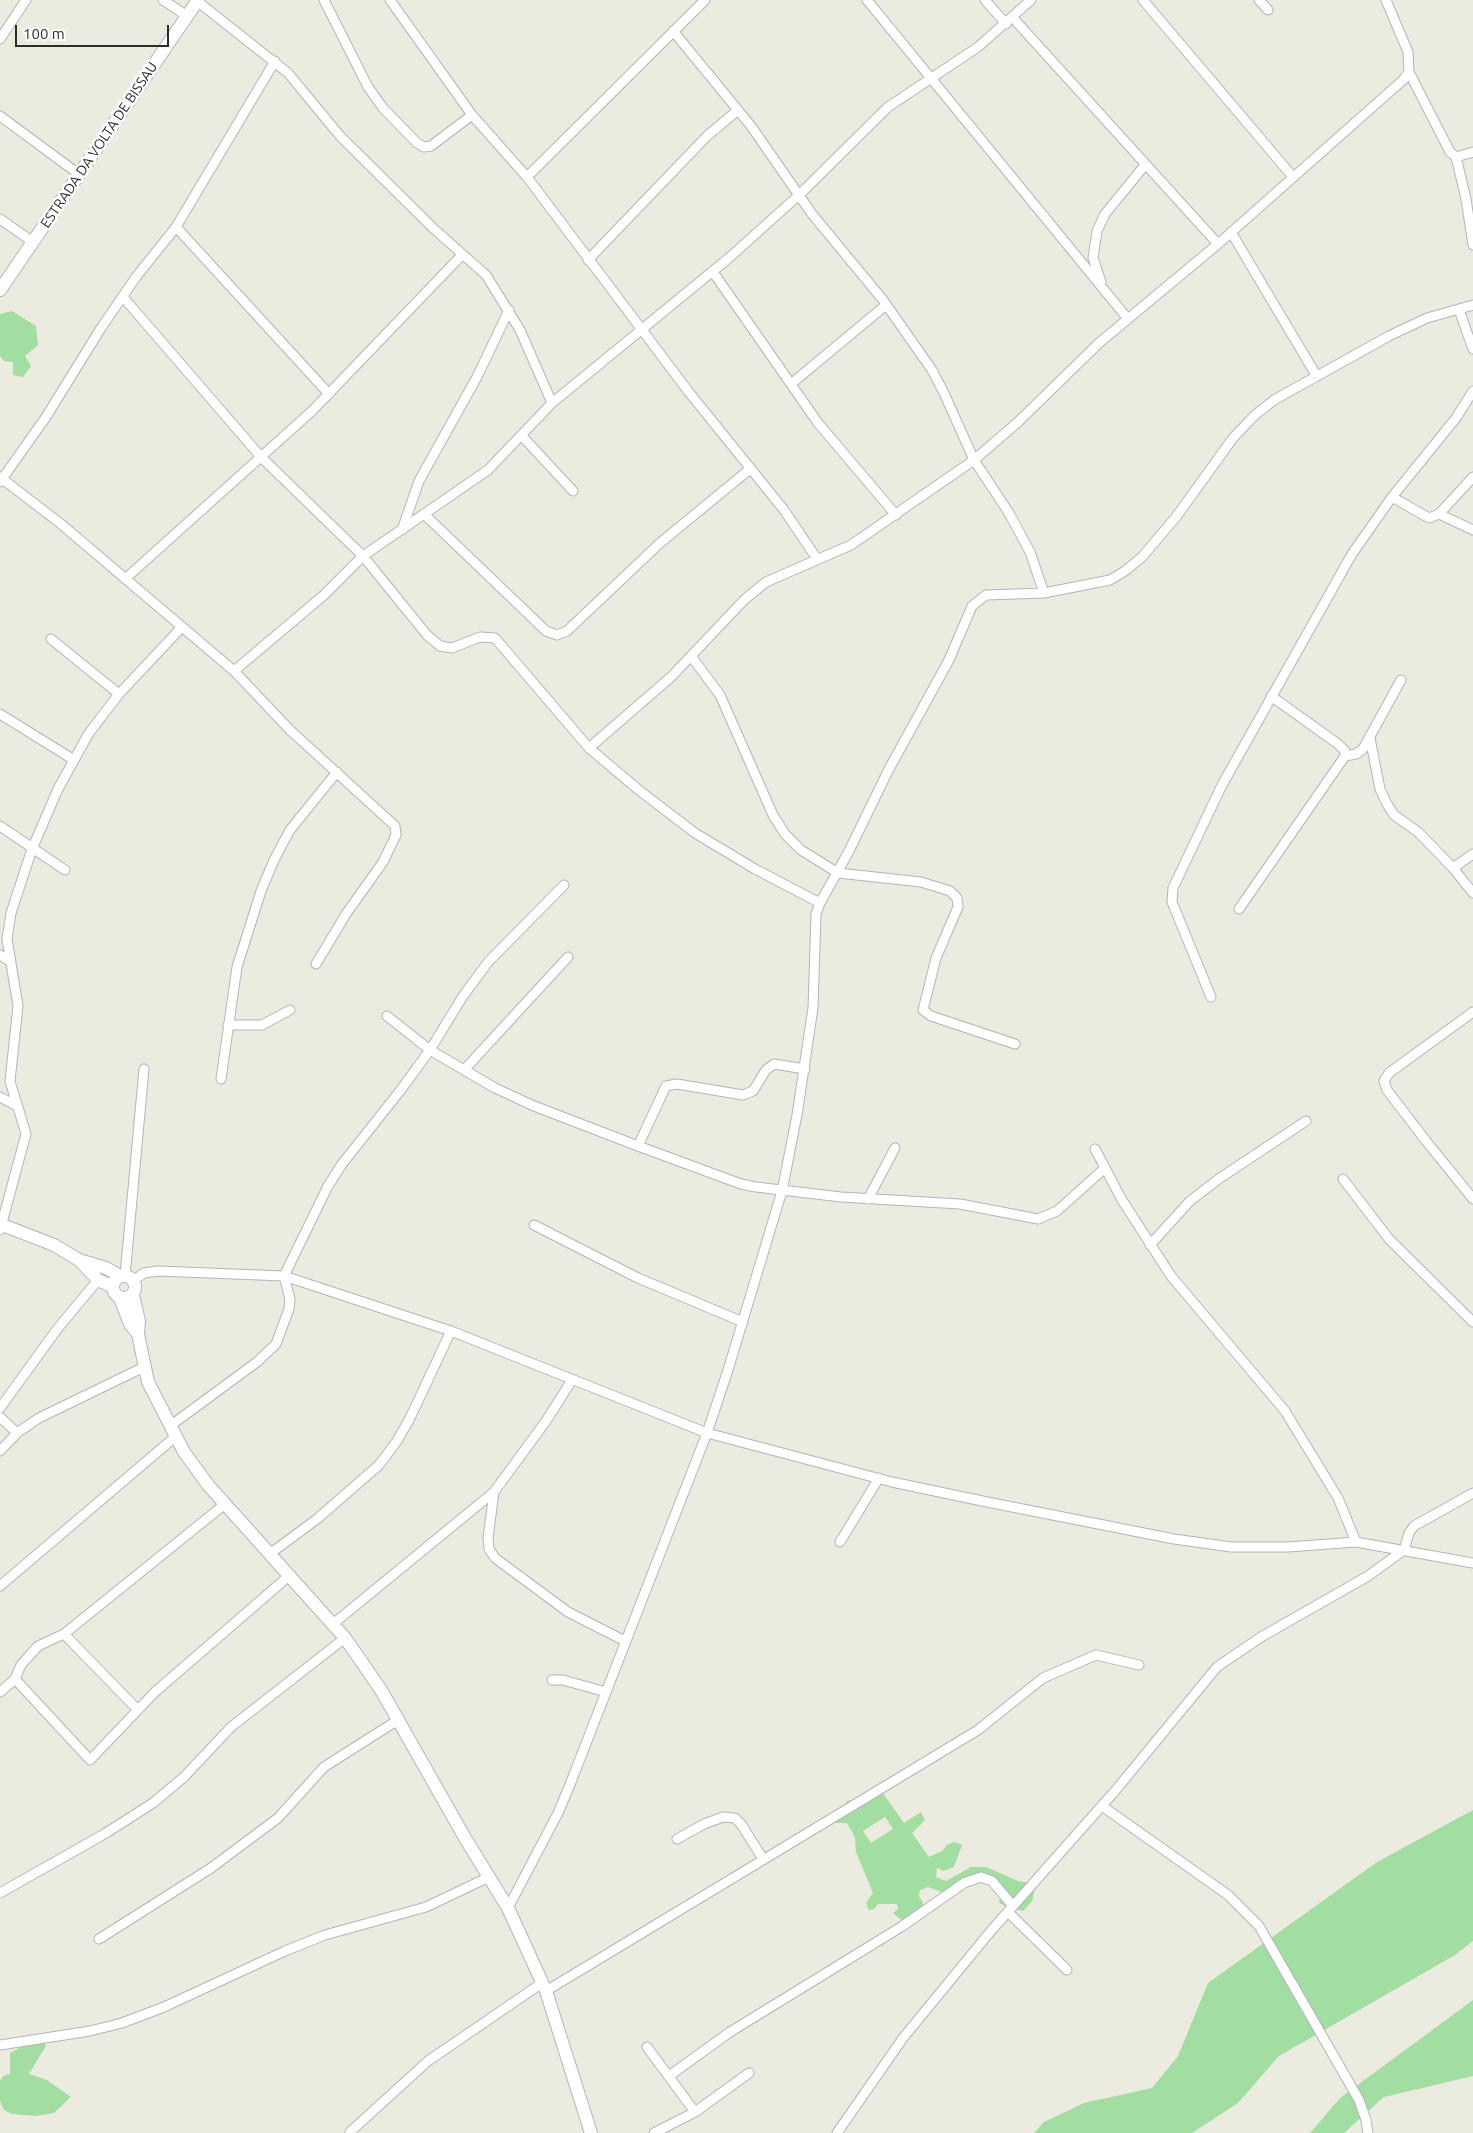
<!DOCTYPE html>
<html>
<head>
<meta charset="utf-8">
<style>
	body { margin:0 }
	#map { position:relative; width:1473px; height:2133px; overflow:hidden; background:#ecebdf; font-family:Ubuntu,sans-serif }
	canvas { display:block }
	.scale { position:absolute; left:15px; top:25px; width:154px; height:22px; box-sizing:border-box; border:2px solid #2c2c2c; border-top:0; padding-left:6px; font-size:15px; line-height:18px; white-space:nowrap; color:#2c2c2c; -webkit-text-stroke:4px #fff; paint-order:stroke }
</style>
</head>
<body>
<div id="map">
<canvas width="1473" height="2133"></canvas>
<div class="scale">100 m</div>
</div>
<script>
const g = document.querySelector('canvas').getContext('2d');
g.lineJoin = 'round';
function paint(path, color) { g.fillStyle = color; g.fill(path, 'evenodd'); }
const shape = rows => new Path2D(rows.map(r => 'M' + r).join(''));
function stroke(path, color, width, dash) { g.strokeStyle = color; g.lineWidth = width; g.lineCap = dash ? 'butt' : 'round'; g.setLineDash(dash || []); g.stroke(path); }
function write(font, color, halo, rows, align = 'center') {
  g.font = font + ' Ubuntu,sans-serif'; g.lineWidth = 5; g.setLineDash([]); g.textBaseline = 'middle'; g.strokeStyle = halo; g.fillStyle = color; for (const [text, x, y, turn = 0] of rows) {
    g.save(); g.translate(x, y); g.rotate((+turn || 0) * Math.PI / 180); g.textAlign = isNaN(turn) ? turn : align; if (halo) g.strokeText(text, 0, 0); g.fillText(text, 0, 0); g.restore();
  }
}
paint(shape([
	[12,311,36,326,38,345,25,356,31,366,23,377,13,375,13,362,4,361,0,356,0,314],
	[882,1792,904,1823,921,1812,925,1820,912,1833,929,1857,942,1851,948,1844,955,1842,962,1845,954,1867,943,1871,937,1868,936,1877,946,1881,971,1867,986,1867,1018,1881,1029,1883,1035,1889,1032,1901,1023,1911,1007,1907,999,1903,1002,1889,981,1879,970,1882,959,1893,947,1894,928,1887,920,1890,919,1896,923,1903,923,1914,914,1925,905,1923,893,1913,898,1909,897,1904,878,1904,874,1909,869,1910,866,1903,873,1893,856,1852,855,1837,847,1823,834,1823,847,1801],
	[885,1817,893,1829,871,1843,863,1831],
	[1473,1810,1473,1941,1455,1955,1279,2056,1238,2103,1192,2133,1034,2133,1044,2122,1084,2103,1152,2088,1178,2056,1208,1983,1377,1862],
	[1473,2000,1473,2076,1384,2097,1344,2133,1310,2133,1340,2098],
	[42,2040,46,2046,29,2074,47,2080,71,2097,54,2113,36,2116,12,2114,4,2110,0,2101,0,2081,3,2076,10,2074,10,2053,30,2042]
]), '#a2dea1');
const street = shape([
	[163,0,187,16],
	[324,0,368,87,383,108,417,143,424,147,431,146,472,115],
	[390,0,472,115,527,177,705,0],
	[867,0,1128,319],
	[985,0,1006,24],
	[1143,0,1293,177],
	[1259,0,1268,10],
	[197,1,288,73,340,136,434,229,486,275,520,330,552,403],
	[1013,18,1218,244],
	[0,39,26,0],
	[1409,72,1450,152,1456,157,1466,199,1473,245],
	[0,116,80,175],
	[1456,157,1473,152],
	[527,177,688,391,784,510,817,559],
	[0,219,33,242],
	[176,227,275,61],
	[1231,232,1316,375],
	[588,260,707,136,738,110],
	[713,272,818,423,896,515],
	[1101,282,1093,258,1097,231,1105,214,1145,165],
	[123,297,261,457,363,556,427,635,440,646,452,648,480,637,495,638,589,748,640,791,695,833,755,869,820,903],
	[1459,310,1473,349],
	[791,384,886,305],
	[522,436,573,491],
	[0,477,61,524,234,671,290,730,395,826,396,835,383,862,346,914,316,964],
	[0,482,46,417,101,328,136,277,176,227,329,394],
	[1392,497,1429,518,1439,514,1473,477],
	[424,514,546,631,557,635,567,631,660,543,750,469],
	[1439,514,1473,530],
	[402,530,419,481,477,377,509,310],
	[125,579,312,411,462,255],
	[1044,593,1110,580,1125,571,1142,557,1176,517,1233,438,1255,415,1274,400,1389,336,1427,318,1473,305],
	[51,639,119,694],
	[691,656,720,695,773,815,785,834,801,850,838,873,921,882,950,891,957,898,958,907,936,958,923,1010,931,1016,1015,1044],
	[234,671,324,595,363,556,488,470,552,403,730,257,799,195,888,107,978,47,1031,0],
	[0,714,74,760],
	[1370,738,1380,789,1387,804,1394,815,1418,832,1453,868],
	[589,748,671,677,745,599,766,582,851,545,974,460,1017,423,1099,343,1218,244,1403,80,1409,72,1408,52,1386,0],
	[1345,756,1356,754,1363,749,1401,680],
	[0,826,65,870],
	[1473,854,1453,868,1473,893],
	[1239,909,1345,756,1345,751,1338,744,1271,696],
	[0,955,11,962],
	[1211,997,1172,902,1173,888,1222,785,1352,554,1392,497,1456,418,1473,391],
	[1473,1012,1389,1073,1384,1081,1387,1090,1426,1141,1473,1199],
	[387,1016,430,1050,495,1088,534,1106,638,1146,741,1184,756,1187,841,1197,960,1204,1038,1219,1057,1211,1105,1168],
	[228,1025,262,1025,290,1010],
	[464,1070,568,957],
	[221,1079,237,967,261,891,274,860,290,830,337,772],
	[0,1097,17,1106],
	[638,1146,666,1086,677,1084,743,1095,753,1091,766,1070,774,1064,805,1069],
	[1095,1149,1122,1200,1171,1276,1285,1411,1338,1498,1356,1542],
	[1343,1179,1389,1239,1473,1322],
	[868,1199,895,1148],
	[534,1225,638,1278,743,1322],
	[0,1230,26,1134,10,1081,18,1006,7,939,11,913,32,849,58,789,89,733,119,694,181,628],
	[1150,1245,1190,1201,1220,1178,1306,1121],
	[125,1276,144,1069],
	[134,1280,144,1273,158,1271,284,1276,451,1331,707,1433,892,1482,987,1502,1174,1539,1231,1547,1288,1547,1356,1542,1473,1563],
	[0,1408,58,1328,98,1280],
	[0,1417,17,1433],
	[170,1426,257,1362,276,1344,289,1309,290,1299,284,1276,328,1186,342,1164,400,1091,430,1050,463,996,489,961,564,885],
	[0,1451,17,1433,39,1418,144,1367],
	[494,1492,488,1538,489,1549,495,1558,568,1612,625,1641],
	[840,1542,879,1478],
	[271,1553,317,1519,379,1465,397,1441,410,1418,451,1331],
	[0,1586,175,1437],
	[333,1624,494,1492,546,1421,572,1380],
	[15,1679,21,1665,38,1646,64,1634],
	[552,1680,563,1680,606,1692],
	[0,1692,15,1679,90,1760,155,1692,290,1575],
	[138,1710,64,1634,225,1504],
	[1102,1806,1228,1895,1259,1926,1359,2100,1366,2120,1368,2133],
	[677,1839,704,1824,723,1817,735,1818,741,1824,763,1859],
	[0,1893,106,1833,153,1803,184,1777,231,1727,345,1638],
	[508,1908,558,1813,571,1782,707,1433,728,1370,782,1191,797,1115,813,1008,816,914,820,903,848,853,889,769,949,660,972,606,986,595,1044,593,1030,552,1009,513,974,460,944,393,932,370,883,300,812,214,751,126,673,31],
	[1008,1912,1067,1970],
	[99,1939,211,1868,278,1818,324,1767,398,1720],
	[546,1991,978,1730,1043,1678,1096,1655,1139,1665],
	[0,2045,90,2031,122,2023,164,2007,285,1951,325,1935,426,1907,489,1877],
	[647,2047,695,2112],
	[669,2076,730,2032,901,1927,964,1883,981,1877,992,1881,1013,1906],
	[350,2132,428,2061,542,1983],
	[654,2133,695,2112,749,2073],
	[837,2133,903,2038,990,1932,1115,1791,1217,1667,1261,1637,1368,1576,1404,1550,1409,1533,1414,1526,1473,1493]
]);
const secondary = shape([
	[0,290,198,0],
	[0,1224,54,1245,79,1260,98,1280,113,1287],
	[79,1260,106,1268,120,1276],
	'113 1287a11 11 0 1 1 22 0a11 11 0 1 1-22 0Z',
	[133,1295,139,1321,138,1334,148,1382,184,1452,208,1485,345,1638,381,1690,465,1838,508,1908,546,1991,591,2133],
	[120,1298,130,1324,138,1334]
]);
stroke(street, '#b4b3be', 11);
stroke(secondary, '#b4b3be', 14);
stroke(street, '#fff', 9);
stroke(secondary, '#fff', 12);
write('14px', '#2c2c2c', '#fff', [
	["ESTRADA DA VOLTA DE BISSAU",99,145,-56]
]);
</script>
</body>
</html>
